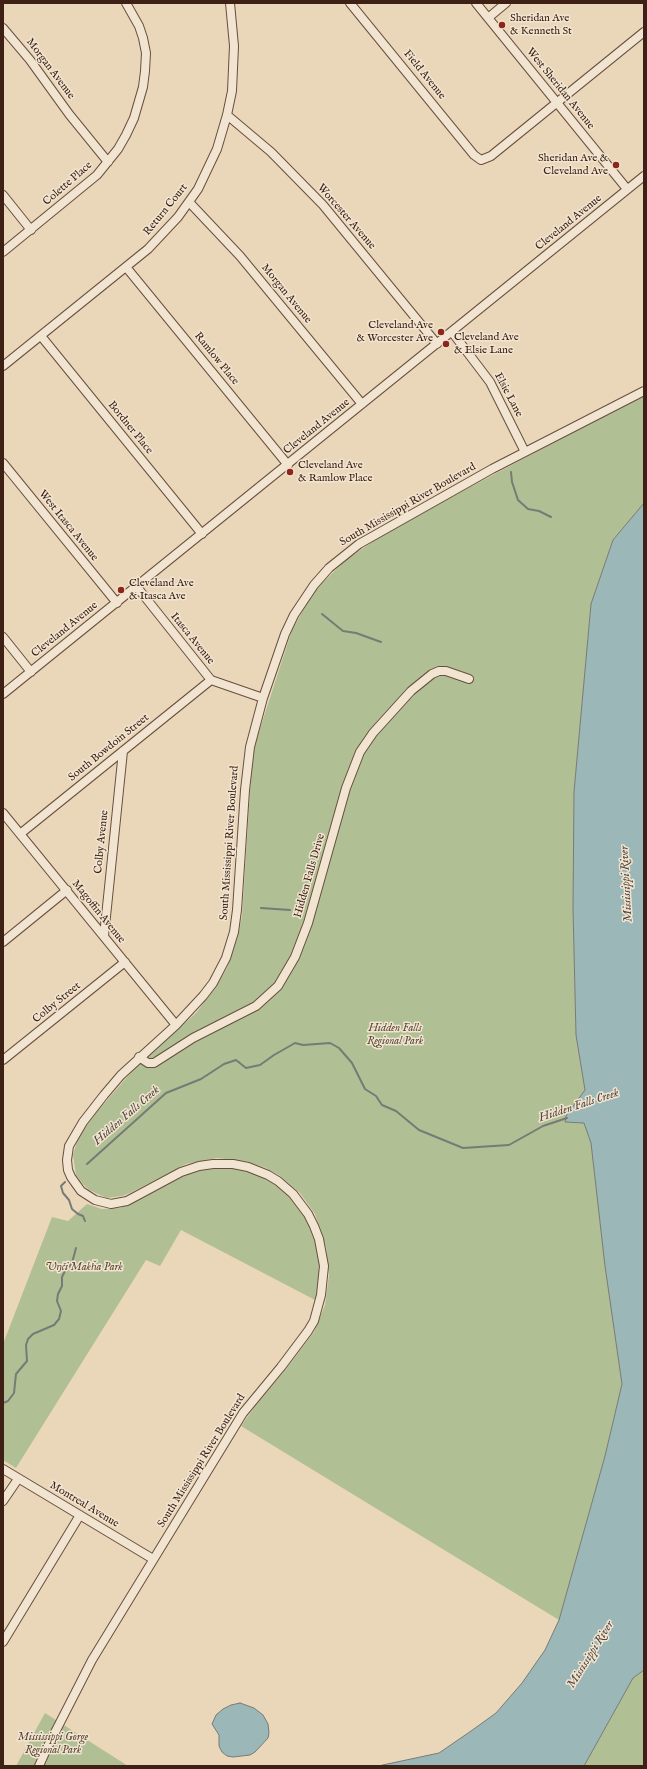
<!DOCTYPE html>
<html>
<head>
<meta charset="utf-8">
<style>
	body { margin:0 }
	#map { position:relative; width:647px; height:1769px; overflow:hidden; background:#ead7ba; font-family:"IM FELL English",serif }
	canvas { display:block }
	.frame { position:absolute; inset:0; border:4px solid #3e2114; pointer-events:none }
</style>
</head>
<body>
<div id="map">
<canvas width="647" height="1769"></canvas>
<div class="frame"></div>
</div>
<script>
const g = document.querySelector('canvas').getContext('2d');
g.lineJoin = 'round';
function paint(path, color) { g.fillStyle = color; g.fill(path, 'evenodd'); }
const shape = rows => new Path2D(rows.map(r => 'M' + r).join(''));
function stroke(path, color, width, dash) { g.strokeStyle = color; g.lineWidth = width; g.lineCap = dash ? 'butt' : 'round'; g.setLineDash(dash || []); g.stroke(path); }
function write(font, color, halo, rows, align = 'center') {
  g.font = font + ' "IM FELL English",serif'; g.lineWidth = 3; g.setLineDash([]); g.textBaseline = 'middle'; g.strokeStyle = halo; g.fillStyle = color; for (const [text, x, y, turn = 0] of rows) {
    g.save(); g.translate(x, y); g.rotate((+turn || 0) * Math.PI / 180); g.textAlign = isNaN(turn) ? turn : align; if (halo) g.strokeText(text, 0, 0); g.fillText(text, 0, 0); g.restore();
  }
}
paint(shape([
	[644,395,644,503,613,540,591,604,574,792,573,908,576,1035,585,1090,566,1116,565,1122,584,1123,591,1143,605,1266,622,1384,605,1456,559,1620,241,1426,256,1405,283,1373,314,1332,325,1305,329,1275,326,1247,315,1214,300,1193,279,1175,266,1168,245,1161,217,1158,186,1164,130,1193,122,1196,107,1198,89,1190,82,1183,76,1175,73,1155,78,1138,95,1114,134,1069,196,1013,216,987,228,966,238,935,242,917,252,760,256,741,292,630,311,596,319,586,346,560,391,529],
	[221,1167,239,1169,256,1174,273,1183,290,1197,303,1215,313,1234,318,1252,320,1277,317,1301,181,1230,160,1266,146,1260,16,1468,3,1460,3,1344,52,1217,68,1221,87,1204,102,1209,120,1208,186,1174,205,1169],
	[644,1670,644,1766,584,1766,633,1678],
	[45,1713,128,1766,16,1766]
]), '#b1bf94');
const water = shape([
	[644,503,644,1670,633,1678,584,1766,378,1766,439,1753,471,1731,496,1713,522,1683,545,1650,559,1620,605,1456,622,1384,605,1266,591,1143,584,1123,565,1122,566,1116,585,1090,576,1035,573,908,574,792,591,604,613,540,644,503],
	[240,1703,254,1708,263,1715,268,1724,269,1733,268,1738,255,1752,250,1755,233,1757,227,1756,222,1752,219,1746,219,1735,212,1724,216,1715,223,1709,231,1705,240,1703]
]);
paint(water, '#9bb7b8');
stroke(water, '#767b76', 1);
stroke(shape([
	[511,472,512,482,518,500,528,509,539,511,551,517],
	[322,614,343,631,356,633,381,642],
	[261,908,290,910],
	[87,1164,166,1093,201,1079,224,1064,236,1060,246,1068,260,1065,274,1055,295,1043,303,1045,330,1043,339,1048,352,1063,365,1089,376,1096,382,1105,396,1111,419,1130,463,1148,509,1145,543,1126,567,1118],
	[65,1182,61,1186,63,1193,69,1200,72,1209,78,1214,83,1216,85,1221],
	[3,1403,8,1401,14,1393,16,1374,27,1361,26,1345,28,1339,33,1334,54,1325,59,1319,61,1311,57,1301,58,1294,62,1286,62,1277,65,1271,72,1263,76,1248]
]), '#767b76', 2);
const minor = shape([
	[350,3,474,155,481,160,491,156,644,32],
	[476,3,627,189],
	[488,18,506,3],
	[3,28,30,60,69,114,108,162],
	[227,115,271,152,323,205,437,344],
	[3,195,31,230],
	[189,202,240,256,362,404],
	[3,252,97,175,118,149,126,135,134,118,143,87,145,71,146,53,143,38,139,26,126,3],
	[126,267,288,465],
	[452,332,490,382,525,452],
	[41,336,202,534],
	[3,366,148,249,178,217,198,189,217,149,227,115,232,91,234,46,230,3],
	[3,463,117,603],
	[137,587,211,680,263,698],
	[3,637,31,672],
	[3,694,644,176],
	[3,813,176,1025],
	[20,834,211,680],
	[104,936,123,751],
	[3,942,67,890],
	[139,1057,148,1063,154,1063,193,1038,256,1006,278,986,295,957,308,923,346,788,360,752,373,733,411,691,432,674,439,671,446,671,469,679],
	[3,1060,125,962],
	[3,1469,153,1559],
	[3,1501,18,1479],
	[3,1642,80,1515],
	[39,1766,47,1748,92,1660,243,1413,281,1367,308,1331,314,1321,321,1295,324,1266,319,1239,314,1226,308,1214,293,1194,278,1181,268,1175,248,1167,233,1164,213,1164,199,1166,181,1172,127,1201,111,1204,95,1200,81,1191,71,1177,68,1170,67,1160,69,1146,83,1122,104,1095,121,1075,176,1025,203,996,213,983,226,958,234,932,237,910,245,790,250,747,263,698,285,634,294,615,314,585,329,568,359,544,492,469,644,391]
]);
stroke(minor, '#694e3e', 10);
stroke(minor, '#f1e5d2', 8);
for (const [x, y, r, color] of [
	[502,25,4,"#8f2418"],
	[616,165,4,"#8f2418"],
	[441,332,4,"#8f2418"],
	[446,344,4,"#8f2418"],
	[290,472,4,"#8f2418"],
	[121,590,4,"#8f2418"]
]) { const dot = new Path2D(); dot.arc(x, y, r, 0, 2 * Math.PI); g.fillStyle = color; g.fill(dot); stroke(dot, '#f1e5d2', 1.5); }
write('11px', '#3e2114', '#f1e5d2', [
	["Sheridan Ave",510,19],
	["& Kenneth St",510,32],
	["Sheridan Ave &",608,159,"right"],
	["Cleveland Ave",608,172,"right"],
	["Cleveland Ave",433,326,"right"],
	["& Worcester Ave",433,339,"right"],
	["Cleveland Ave",454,338],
	["& Elsie Lane",454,351],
	["Cleveland Ave",298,466],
	["& Ramlow Place",298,479],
	["Cleveland Ave",129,584],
	["& Itasca Ave",129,597]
], 'left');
write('11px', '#3e2114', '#f1e5d2', [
	["Morgan Avenue",50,69,53],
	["Field Avenue",424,75,51],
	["West Sheridan Avenue",560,89,51],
	["Colette Place",68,184,-41],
	["Return Court",166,210,-51],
	["Worcester Avenue",346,217,49],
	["Cleveland Avenue",569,223,-39],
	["Morgan Avenue",286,294,51],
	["Ramlow Place",216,359,51],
	["Elsie Lane",508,395,62],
	["Cleveland Avenue",317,427,-39],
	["Bordner Place",130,428,51],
	["South Mississippi River Boulevard",408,505,-30],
	["West Itasca Avenue",68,526,51],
	["Cleveland Avenue",65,630,-39],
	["Itasca Avenue",192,639,51],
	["South Bowdoin Street",109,748,-39],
	["Colby Avenue",102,842,-84],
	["South Mississippi River Boulevard",230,843,-86],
	["Hidden Falls Drive",310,876,-74],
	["Magoffin Avenue",98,912,51],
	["Colby Street",57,1003,-39],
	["South Mississippi River Boulevard",202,1461,-58],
	["Montreal Avenue",84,1505,31]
]);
write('italic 11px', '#5b4834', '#f1e5d2', [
	["Hidden Falls",395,1029],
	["Regional Park",395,1042],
	["Uŋči Makȟa Park",84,1268],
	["Mississippi Gorge",53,1738],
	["Regional Park",53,1751]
]);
write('italic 12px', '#55463d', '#f1e5d2', [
	["Mississippi River",627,884,-93],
	["Hidden Falls Creek",579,1106,-18],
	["Hidden Falls Creek",127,1116,-41],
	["Mississippi River",591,1655,-58]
]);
</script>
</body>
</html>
